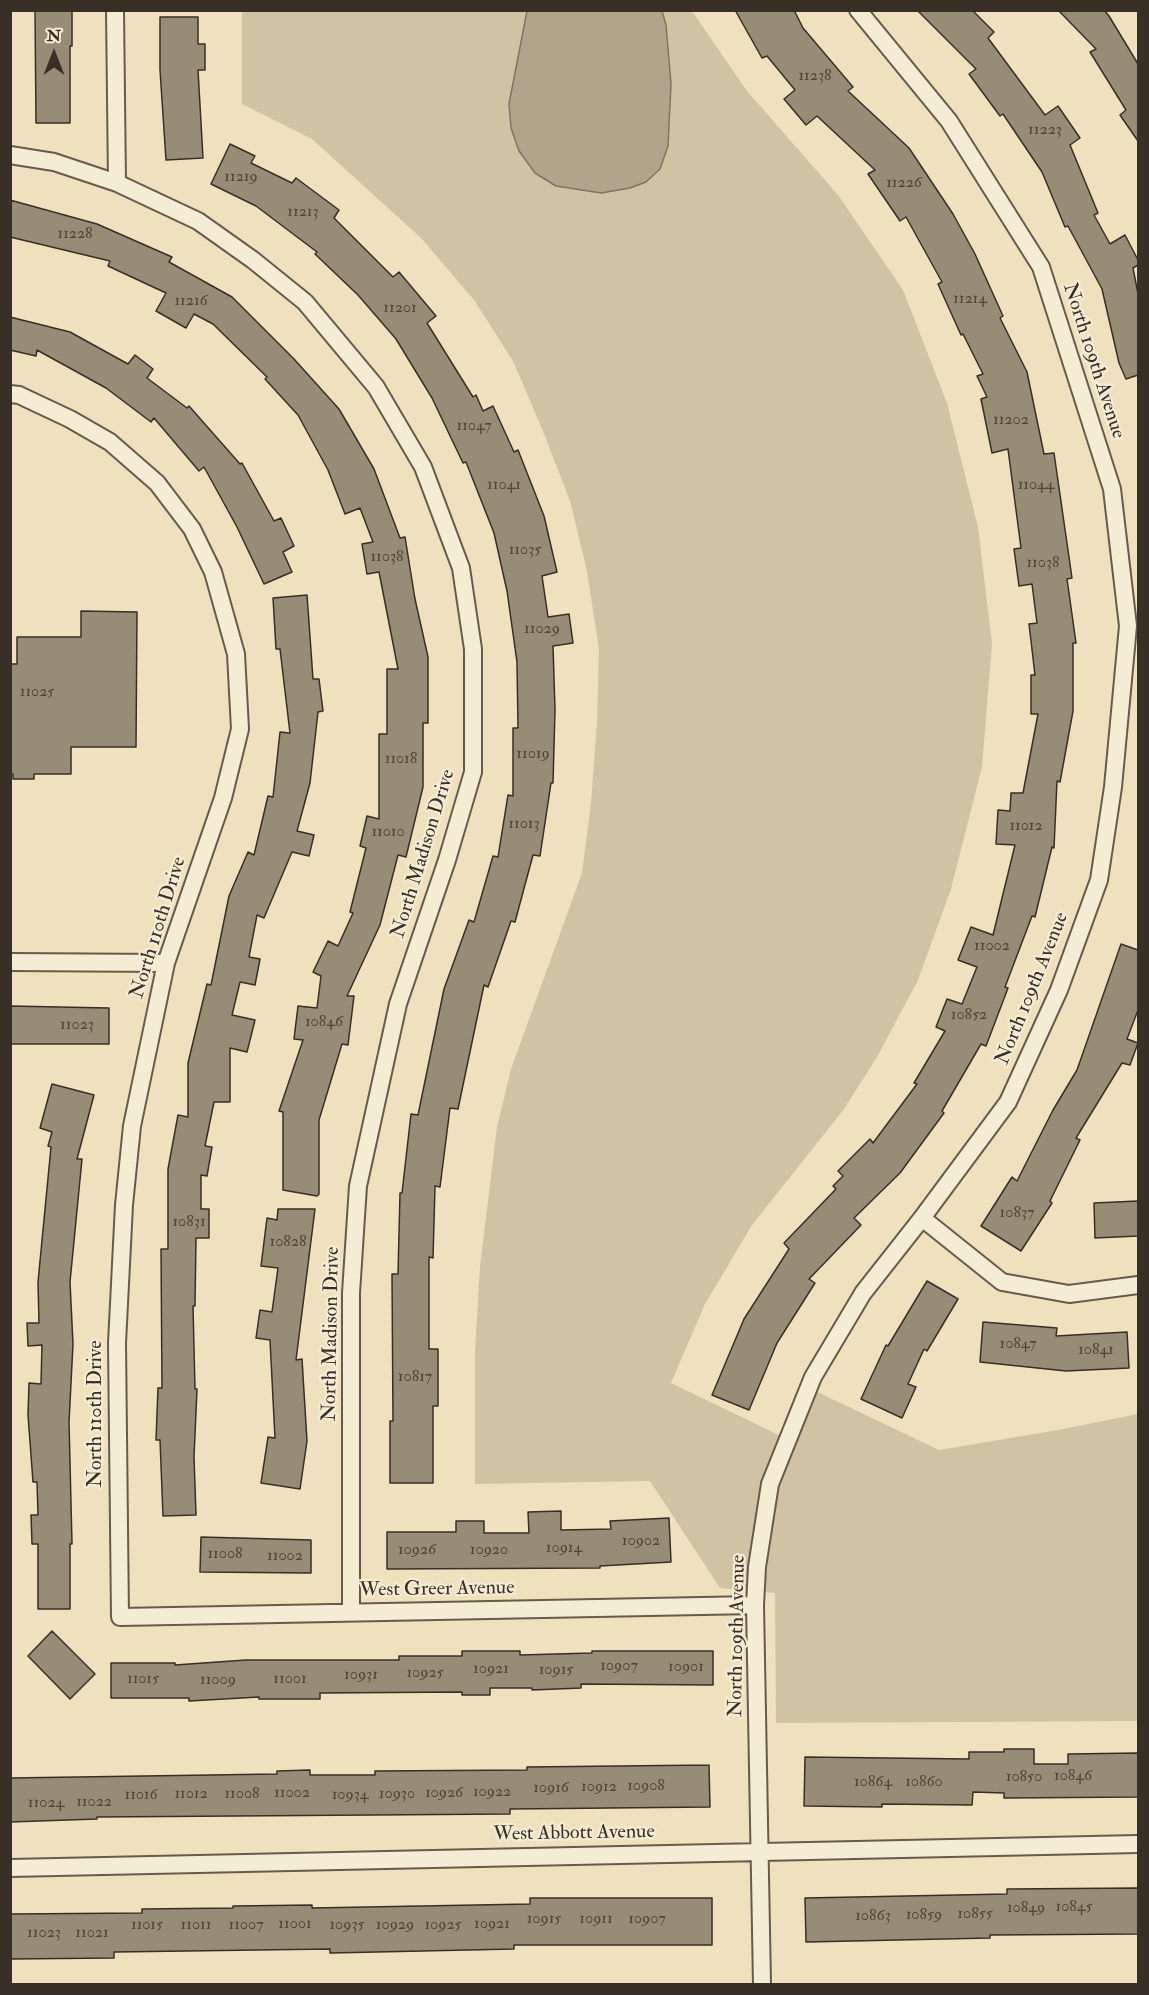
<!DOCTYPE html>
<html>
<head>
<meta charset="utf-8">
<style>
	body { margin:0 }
	#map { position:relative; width:1149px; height:1995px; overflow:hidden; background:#efe1bd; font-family:"IM FELL Double Pica",serif }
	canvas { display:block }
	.frame { position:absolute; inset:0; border:12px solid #382f26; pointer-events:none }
	.north { position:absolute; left:24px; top:24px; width:60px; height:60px; -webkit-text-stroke:4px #f5ecd4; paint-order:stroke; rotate:0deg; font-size:16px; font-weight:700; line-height:24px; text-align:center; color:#382f26 }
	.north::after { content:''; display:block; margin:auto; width:21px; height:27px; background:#382f26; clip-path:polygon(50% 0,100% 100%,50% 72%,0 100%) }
</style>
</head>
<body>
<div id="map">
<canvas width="1149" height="1995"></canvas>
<div class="frame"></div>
<div class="north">N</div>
</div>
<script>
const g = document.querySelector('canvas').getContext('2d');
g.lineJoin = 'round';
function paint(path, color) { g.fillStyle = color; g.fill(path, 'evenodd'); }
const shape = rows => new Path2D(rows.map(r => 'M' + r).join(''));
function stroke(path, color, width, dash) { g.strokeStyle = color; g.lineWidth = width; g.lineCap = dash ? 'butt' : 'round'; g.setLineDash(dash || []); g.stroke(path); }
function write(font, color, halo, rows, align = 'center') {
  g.font = font + ' "IM FELL Double Pica",serif'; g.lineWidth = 4.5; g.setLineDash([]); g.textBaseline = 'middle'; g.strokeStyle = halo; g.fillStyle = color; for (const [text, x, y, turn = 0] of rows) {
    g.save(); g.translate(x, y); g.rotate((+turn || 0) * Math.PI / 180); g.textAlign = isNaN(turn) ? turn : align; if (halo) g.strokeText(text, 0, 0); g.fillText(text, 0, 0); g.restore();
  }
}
paint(shape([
	[242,11,692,11,747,91,838,195,903,290,947,403,978,527,992,644,982,767,951,889,918,980,877,1057,844,1109,752,1225,705,1304,671,1383,787,1439,809,1388,939,1450,1058,1430,1138,1414,1138,1721,776,1723,775,1593,720,1588,650,1481,475,1484,475,1353,480,1266,497,1127,511,1069,582,873,591,803,597,722,599,650,587,571,570,501,543,431,513,361,474,300,421,238,312,139,242,104]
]), '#d0c3a3');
const water = shape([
	[527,11,662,11,666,25,671,84,668,146,660,169,646,182,630,188,601,193,556,186,535,173,519,151,511,128,509,104,527,11]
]);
paint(water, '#b1a48a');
stroke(water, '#817562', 1.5);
const building = shape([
	[35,10,72,10,72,46,70,46,70,123,36,123,35,10],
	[735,10,794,10,803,28,853,87,848,91,909,148,953,214,975,254,1003,316,1000,318,1027,372,1044,454,1054,453,1072,578,1067,579,1076,643,1073,643,1073,711,1060,782,1057,781,1054,848,1052,847,1035,917,1032,916,1005,987,1008,988,986,1046,981,1044,942,1111,944,1113,900,1173,854,1218,861,1225,809,1279,815,1283,777,1343,749,1410,712,1395,744,1319,789,1249,784,1243,836,1189,833,1186,843,1176,838,1171,870,1139,873,1143,917,1084,914,1083,945,1031,936,1027,947,999,962,1004,977,967,958,960,971,927,993,935,1015,845,996,844,998,810,1010,811,1011,793,1023,793,1038,714,1031,714,1031,675,1035,675,1029,624,1037,623,1032,584,1019,586,1014,549,1021,548,1008,449,992,453,981,399,987,397,977,376,983,374,963,334,961,335,938,284,942,282,906,217,900,221,868,174,875,170,817,116,806,125,784,99,795,90,767,56,762,58,735,10],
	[917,10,972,10,994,32,988,38,1045,115,1058,106,1080,138,1070,145,1098,213,1094,215,1110,244,1125,235,1138,260,1138,265,1133,268,1138,294,1138,375,1126,379,1119,363,1102,289,1068,226,1065,227,1042,172,1003,114,1000,116,969,74,976,69,917,10],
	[1058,10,1104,10,1109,16,1138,64,1138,141,1120,115,1126,110,1090,52,1096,49,1058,10],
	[160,17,198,17,198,44,205,44,205,70,198,70,203,158,166,160,160,70,160,17],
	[230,144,255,156,251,163,292,183,296,178,339,210,334,218,393,277,399,272,436,316,427,323,473,397,476,395,483,411,493,406,514,452,518,450,544,516,557,572,542,576,548,617,569,614,573,643,553,646,555,710,553,783,551,783,540,856,533,855,515,922,511,921,488,987,484,985,458,1109,450,1108,440,1187,435,1186,433,1258,429,1257,429,1349,438,1349,438,1406,433,1406,433,1483,390,1483,390,1421,393,1421,392,1274,398,1274,400,1193,402,1193,411,1114,418,1115,444,989,469,920,474,922,493,856,498,857,508,795,513,796,513,728,518,728,517,662,507,591,494,533,466,462,463,463,432,398,396,339,358,295,315,254,317,252,256,206,211,184,230,144],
	[10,200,97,224,172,257,169,262,232,297,294,359,339,409,374,469,400,538,405,537,415,599,428,657,428,723,423,723,423,787,406,857,398,855,380,925,347,996,354,996,348,1045,342,1044,319,1120,319,1194,317,1196,283,1190,283,1112,279,1111,303,1040,294,1039,298,1006,317,1008,321,976,313,972,328,941,338,946,353,913,350,912,366,848,360,846,367,816,379,819,379,734,387,734,387,669,398,669,379,572,367,574,362,544,373,542,360,508,345,514,328,470,298,415,265,379,267,377,213,324,194,314,186,328,156,311,166,293,108,266,110,261,10,237,10,200],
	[10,317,70,332,128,364,135,355,153,369,147,378,187,408,189,406,240,464,242,463,274,521,281,518,294,546,283,552,292,572,264,584,237,527,204,467,199,471,154,418,151,422,106,388,37,350,36,356,10,350,10,317],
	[307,595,313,679,319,679,323,711,318,712,310,783,297,831,314,835,309,856,292,852,264,918,257,915,249,957,260,959,255,985,240,982,232,1015,255,1020,247,1052,230,1048,230,1102,214,1102,205,1146,212,1147,207,1176,201,1175,201,1209,209,1209,209,1238,196,1238,195,1306,193,1306,195,1389,197,1389,194,1457,196,1515,163,1516,160,1440,156,1440,158,1388,162,1388,161,1249,168,1249,168,1169,178,1115,188,1117,188,1063,207,984,211,985,229,896,248,852,254,855,268,796,273,797,280,732,290,733,280,649,276,649,273,598,307,595],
	[81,611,137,612,136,747,71,747,71,774,34,774,34,779,13,779,13,774,10,774,10,664,17,664,17,637,81,637,81,611],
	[1121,944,1138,950,1138,1010,1127,1039,1138,1043,1130,1065,1122,1063,1076,1138,1080,1140,1050,1201,1052,1203,1021,1251,981,1226,1012,1177,1017,1181,1053,1110,1077,1070,1121,944],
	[10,1006,109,1008,109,1044,10,1044,10,1006],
	[52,1084,94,1095,77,1159,82,1159,70,1282,73,1344,69,1422,72,1544,70,1544,70,1609,38,1609,38,1544,32,1544,31,1515,38,1515,37,1482,33,1482,28,1415,29,1383,41,1384,42,1345,28,1346,27,1323,39,1323,38,1282,51,1147,48,1146,52,1132,40,1128,52,1084],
	[1138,1201,1138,1236,1095,1238,1094,1203,1138,1201],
	[278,1209,315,1209,296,1360,302,1359,307,1441,300,1489,261,1483,268,1437,275,1438,270,1340,256,1338,260,1310,272,1312,278,1268,261,1266,267,1218,277,1220,278,1209],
	[927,1281,958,1299,927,1351,924,1349,908,1384,916,1387,902,1418,861,1399,886,1345,888,1346,927,1281],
	[983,1322,1057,1328,1056,1336,1127,1332,1129,1368,1066,1371,980,1362,983,1322],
	[561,1511,561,1530,611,1529,610,1521,669,1518,671,1562,600,1566,600,1568,387,1569,387,1532,456,1532,456,1521,484,1521,484,1533,529,1533,528,1512,561,1511],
	[201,1537,311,1540,311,1573,200,1572,201,1537],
	[52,1631,95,1674,70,1699,28,1656,52,1631],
	[462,1651,520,1651,520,1655,592,1653,592,1651,713,1651,713,1685,581,1684,581,1688,532,1690,532,1688,490,1688,490,1695,462,1695,462,1692,320,1693,320,1699,259,1699,259,1697,189,1701,189,1698,111,1698,111,1663,175,1663,175,1665,246,1660,399,1660,399,1656,462,1656,462,1651],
	[1004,1749,1034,1749,1034,1764,1068,1764,1068,1754,1138,1753,1138,1797,1004,1798,1004,1793,973,1792,972,1805,882,1804,882,1807,804,1806,805,1757,969,1759,969,1752,1004,1752,1004,1749],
	[709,1765,710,1807,510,1809,510,1814,97,1817,97,1819,10,1822,10,1778,277,1774,277,1771,310,1770,310,1775,375,1775,375,1771,527,1770,527,1767,709,1765],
	[1138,1888,1138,1934,990,1935,990,1938,806,1942,805,1898,1007,1894,1007,1889,1138,1888],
	[530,1898,712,1898,712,1945,514,1945,514,1949,330,1953,330,1949,114,1952,114,1958,10,1959,10,1914,142,1913,142,1909,233,1908,233,1906,312,1905,312,1908,530,1904,530,1898]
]);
paint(building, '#978c75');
stroke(building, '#382f26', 1.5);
const minor = shape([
	[115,10,117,183],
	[10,155,54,162,117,183,198,221,253,260,305,302,376,387,423,467,461,568,473,649,473,772,447,860,398,1004,358,1186,351,1293,351,1612],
	[10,394,19,395,70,419,110,442,157,483,192,529,213,572,236,654,240,729,223,798,166,963,132,1126,124,1205,117,1343,120,1617,755,1605],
	[10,962,166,963],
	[922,1218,1002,1282,1069,1294,1138,1285],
	[10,1868,1138,1844],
	[762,1984,755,1605,757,1567,770,1484,813,1377,863,1293,922,1218,1008,1102,1059,990,1099,880,1113,787,1128,626,1112,489,1041,267,949,121,858,10]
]);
stroke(minor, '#665c4c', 20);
stroke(minor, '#f5ecd4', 16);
write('16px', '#50463a', null, [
	["11238",815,77],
	["11223",1045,131],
	["11219",241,178],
	["11226",904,184],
	["11213",303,213],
	["11228",75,235],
	["11214",970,300],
	["11216",191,302],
	["11201",400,309],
	["11202",1011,421],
	["11047",474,427],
	["11041",504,486],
	["11044",1036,486],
	["11035",525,551],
	["11038",387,558],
	["11038",1043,564],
	["11029",542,630],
	["11025",37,693],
	["11019",533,755],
	["11018",401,760],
	["11013",524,825],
	["11012",1026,827],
	["11010",388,833],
	["11002",992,947],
	["10852",969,1016],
	["10846",324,1023],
	["11023",77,1026],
	["10837",1017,1214],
	["10831",189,1223],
	["10828",288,1243],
	["10847",1018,1345],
	["10841",1096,1351],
	["10817",415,1378],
	["10902",641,1542],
	["10914",564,1549],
	["10926",417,1551],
	["10920",489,1551],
	["11008",225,1555],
	["11002",285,1557],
	["10907",619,1667],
	["10901",686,1668],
	["10921",491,1670],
	["10915",556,1671],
	["10925",425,1674],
	["10931",361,1676],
	["11015",143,1680],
	["11001",290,1680],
	["11009",218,1681],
	["10846",1073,1777],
	["10850",1024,1778],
	["10864",873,1783],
	["10860",924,1783],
	["10908",646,1787],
	["10912",599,1788],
	["10916",551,1789],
	["10922",492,1793],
	["11002",292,1794],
	["10926",444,1794],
	["11012",191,1795],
	["11008",242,1795],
	["10930",397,1795],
	["11016",141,1796],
	["10934",350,1796],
	["11022",94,1803],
	["11024",46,1804],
	["10845",1074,1908],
	["10849",1026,1909],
	["10855",975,1915],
	["10859",924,1916],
	["10863",873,1917],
	["10915",544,1920],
	["10911",596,1920],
	["10907",647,1920],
	["11001",295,1925],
	["10921",492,1925],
	["11015",147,1926],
	["11011",196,1926],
	["11007",246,1926],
	["10935",347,1926],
	["10929",395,1926],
	["10925",443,1926],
	["11023",44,1934],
	["11021",92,1934]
]);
write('20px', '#382f26', '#f5ecd4', [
	["North 109th Avenue",1093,361,72],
	["North Madison Drive",424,854,-73],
	["North 110th Drive",159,928,-73],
	["North 109th Avenue",1033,989,-68],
	["North Madison Drive",332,1334,-89],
	["North 110th Drive",97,1414,-90],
	["West Greer Avenue",437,1590,-1],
	["North 109th Avenue",738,1636,-89],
	["West Abbott Avenue",574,1834,-1]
]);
</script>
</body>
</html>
